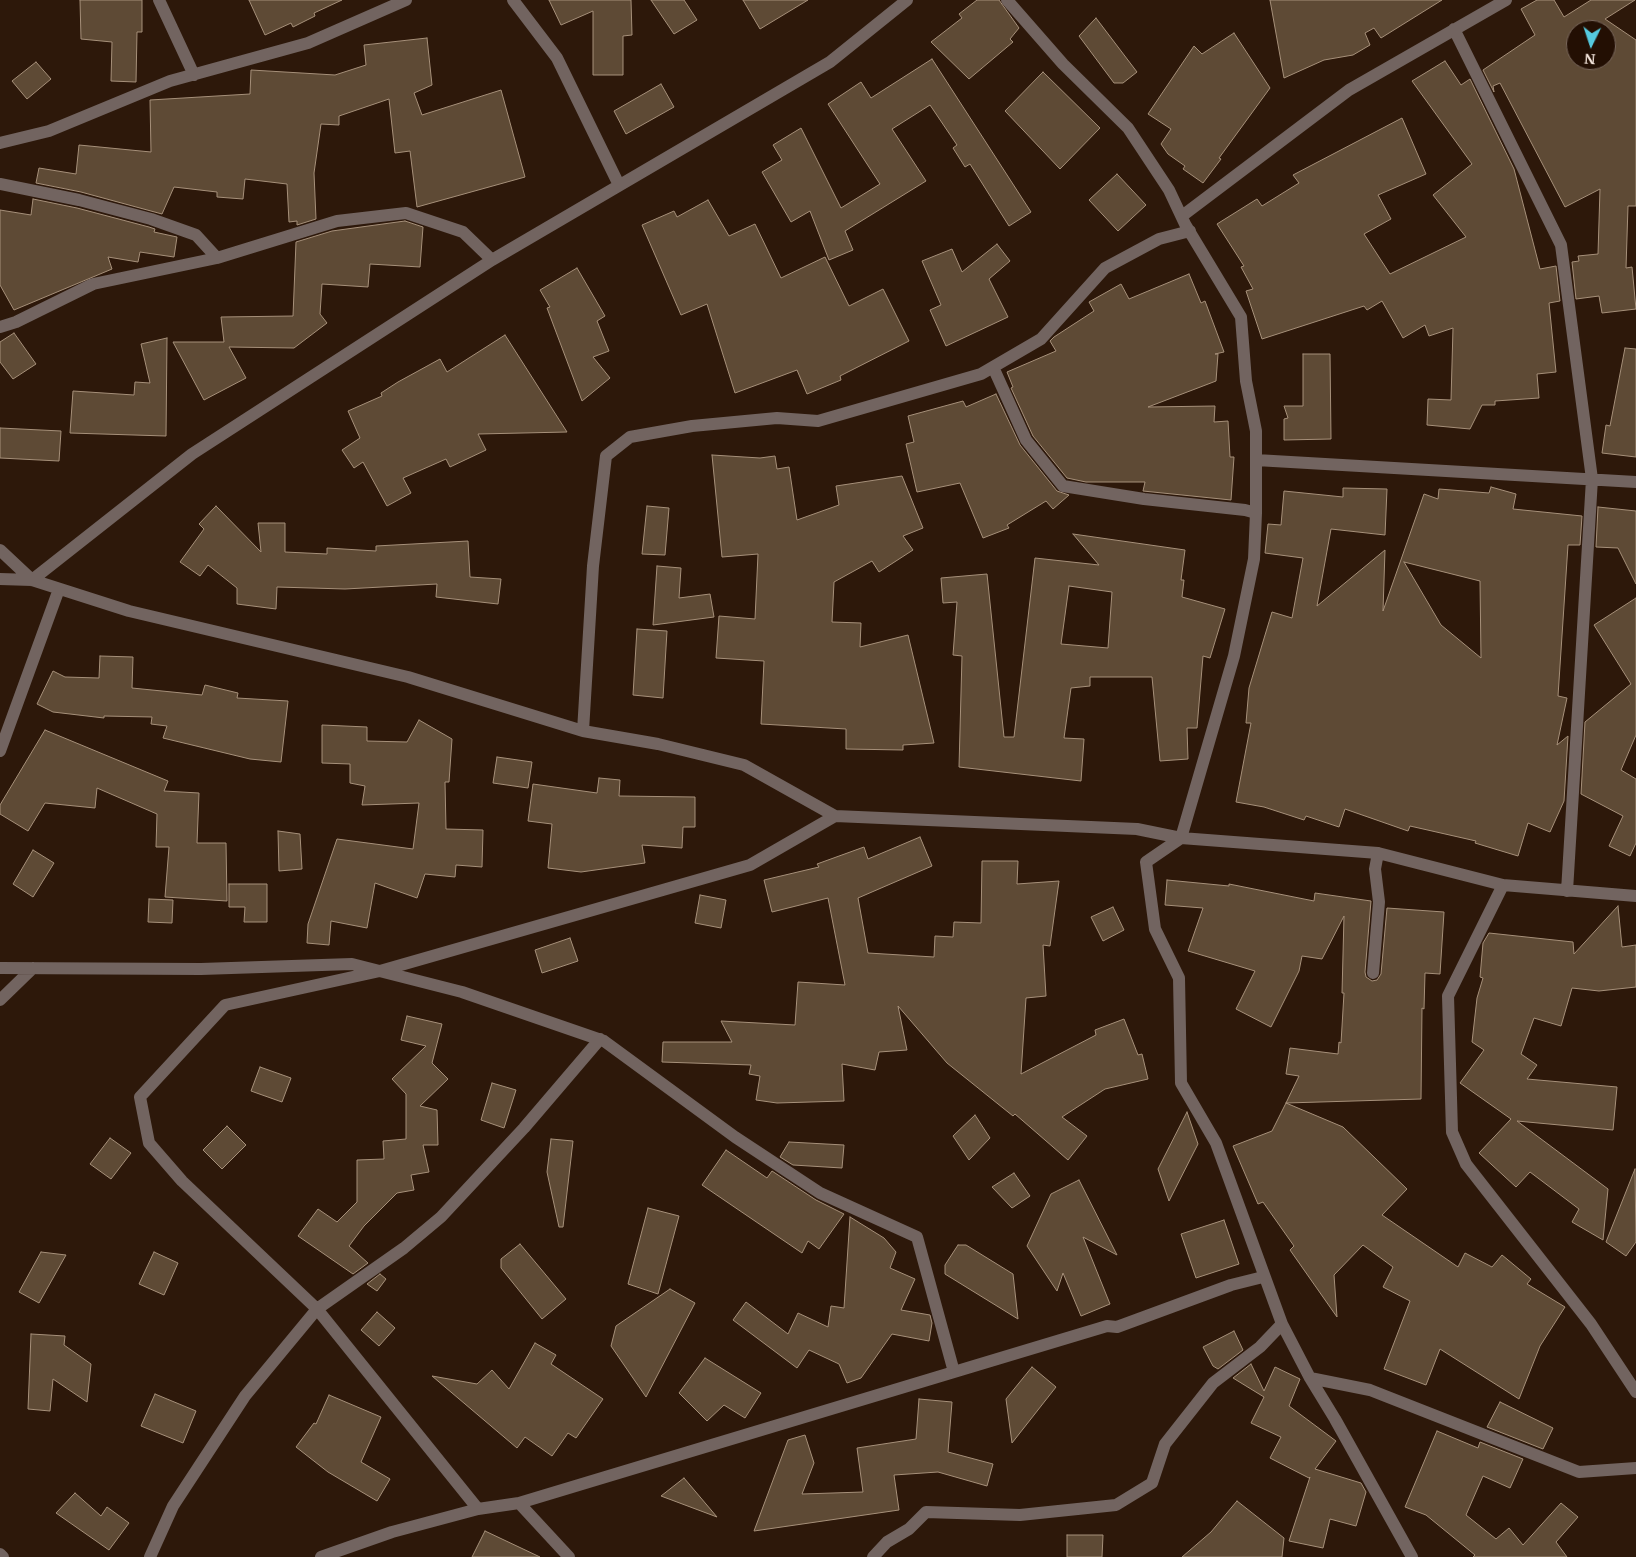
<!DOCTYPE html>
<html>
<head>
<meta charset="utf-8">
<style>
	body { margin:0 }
	#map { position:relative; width:1636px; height:1557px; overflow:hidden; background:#2d180a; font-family:Merriweather,serif }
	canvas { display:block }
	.north { position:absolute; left:1566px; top:20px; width:50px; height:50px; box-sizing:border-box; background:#230f03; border:1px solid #78665b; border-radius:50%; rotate:184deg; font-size:14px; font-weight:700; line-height:20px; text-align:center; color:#f7e8df }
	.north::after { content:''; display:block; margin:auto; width:18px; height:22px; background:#55cadf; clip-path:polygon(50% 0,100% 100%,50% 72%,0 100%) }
</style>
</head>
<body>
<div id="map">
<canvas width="1636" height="1557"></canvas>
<div class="north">N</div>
</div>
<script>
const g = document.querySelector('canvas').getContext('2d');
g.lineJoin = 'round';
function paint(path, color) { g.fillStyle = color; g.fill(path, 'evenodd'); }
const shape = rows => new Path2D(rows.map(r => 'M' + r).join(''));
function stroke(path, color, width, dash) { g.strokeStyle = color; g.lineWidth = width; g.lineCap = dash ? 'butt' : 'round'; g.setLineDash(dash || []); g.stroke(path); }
const building = shape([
	[80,0,142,0,142,32,137,32,136,82,111,81,112,42,81,39,80,0],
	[249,0,342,0,314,13,315,16,293,27,291,23,265,35,249,0],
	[549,0,631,0,632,35,623,36,623,75,593,75,593,11,561,25,549,0],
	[651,0,684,0,697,20,674,34,651,0],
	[743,0,808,0,760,29,743,0],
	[977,0,999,0,1019,28,1010,39,1013,42,969,79,931,42,962,18,959,14,977,0],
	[1270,0,1442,0,1381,38,1374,28,1365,33,1370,45,1353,55,1324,60,1284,78,1270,0],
	[1537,0,1554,0,1564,17,1591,0,1635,0,1605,19,1636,40,1636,206,1628,206,1626,268,1632,267,1636,309,1602,313,1599,296,1576,299,1572,262,1579,261,1578,256,1598,254,1600,189,1565,207,1500,83,1493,86,1494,92,1483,70,1535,35,1521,9,1537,0],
	[1576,30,1606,30,1606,60,1576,60,1576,30],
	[1096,18,1137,72,1123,83,1114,83,1079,36,1096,18],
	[1234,33,1270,88,1219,158,1221,159,1203,183,1183,169,1185,166,1168,154,1161,144,1171,129,1148,114,1194,46,1202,54,1234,33],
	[427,38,432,85,414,93,422,115,501,90,525,177,417,207,410,151,395,153,389,99,339,116,339,125,321,124,314,173,316,219,297,225,297,221,289,222,287,184,245,179,243,199,217,197,217,192,174,187,162,214,81,192,36,183,39,168,76,174,79,145,151,152,150,100,250,94,251,70,335,75,366,65,364,45,427,38],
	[932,59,1031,212,1009,226,970,164,965,167,953,148,957,145,930,105,892,129,926,181,845,231,853,250,829,260,810,211,791,222,762,172,782,160,773,145,801,128,841,208,880,184,828,104,861,82,871,98,932,59],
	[1445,61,1461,85,1470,79,1514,169,1540,269,1556,266,1560,301,1549,303,1556,372,1537,374,1539,398,1495,401,1495,405,1482,405,1470,429,1427,425,1428,399,1451,400,1453,328,1429,336,1425,325,1403,338,1382,301,1367,310,1364,306,1262,339,1246,291,1253,289,1241,267,1244,266,1217,224,1257,199,1262,206,1299,183,1293,175,1402,118,1426,174,1378,195,1391,219,1364,234,1390,274,1466,237,1433,195,1472,164,1412,81,1445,61],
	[36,62,51,79,27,99,12,81,36,62],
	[1043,72,1100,128,1060,169,1005,111,1043,72],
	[661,84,674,107,626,134,614,111,661,84],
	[1117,174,1146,205,1118,231,1089,200,1117,174],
	[33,199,77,208,149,227,155,229,154,232,177,237,174,257,140,252,138,262,108,257,112,269,14,310,0,285,0,210,31,215,33,199],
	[708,200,729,236,755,224,781,278,825,257,849,306,883,289,909,341,840,376,841,380,807,394,797,370,735,393,707,304,681,315,642,225,674,211,677,217,708,200],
	[405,221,423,227,420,267,370,264,368,287,322,284,320,314,327,323,294,348,229,347,246,378,204,400,173,342,224,342,221,317,293,316,296,242,332,231,405,221],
	[997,244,1010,261,989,279,1008,317,946,346,930,310,941,305,922,261,952,249,962,272,997,244],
	[577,268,605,316,597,321,609,351,593,357,610,378,582,401,547,308,550,307,540,290,577,268],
	[1189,274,1201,303,1205,301,1224,352,1215,354,1218,354,1216,381,1148,407,1215,406,1214,422,1228,421,1230,457,1234,457,1231,500,1143,491,1145,482,1086,482,1067,478,1033,436,1011,388,1013,387,1007,372,1056,351,1050,341,1054,337,1094,311,1089,302,1121,284,1129,299,1189,274],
	[14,333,36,364,13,379,0,362,0,342,14,333],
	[505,335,567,432,478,434,486,450,450,467,446,459,403,478,411,493,387,506,363,462,354,468,342,450,360,438,348,411,382,396,381,393,398,382,440,359,447,372,505,335],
	[167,338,166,436,70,433,73,391,134,395,135,382,150,383,141,344,167,338],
	[1625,348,1636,349,1636,457,1602,453,1606,425,1610,426,1625,348],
	[1303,354,1330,354,1331,439,1284,440,1284,419,1288,418,1284,406,1303,406,1303,354],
	[996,394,1020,445,1057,491,1069,495,1053,509,1046,501,1007,525,1009,528,983,538,960,483,917,492,906,444,914,442,908,416,963,401,966,407,996,394],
	[0,428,61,431,59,461,0,458,0,428],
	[712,455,760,458,775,456,777,469,789,467,797,520,839,505,836,486,902,476,923,528,903,536,913,550,879,572,872,561,834,582,832,622,861,623,860,647,908,635,934,743,903,745,903,750,846,749,846,729,761,724,764,661,716,658,719,616,755,619,758,554,722,557,712,455],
	[1491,487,1516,494,1513,509,1582,516,1580,545,1568,545,1558,696,1567,698,1557,745,1568,736,1564,801,1550,832,1528,823,1518,856,1475,843,1476,841,1410,826,1408,831,1345,809,1339,827,1306,816,1304,820,1264,807,1236,802,1251,723,1246,723,1249,688,1272,612,1292,618,1303,558,1265,553,1268,524,1281,525,1284,491,1343,497,1343,488,1387,489,1385,535,1331,529,1317,606,1385,550,1383,611,1424,494,1438,499,1439,489,1489,493,1491,487],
	[1404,562,1480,581,1481,658,1441,625,1404,562],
	[216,506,261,552,258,523,285,523,285,552,327,554,327,548,376,551,376,546,468,541,470,577,501,579,498,604,436,597,437,584,345,589,277,587,276,609,237,604,237,588,208,565,200,576,180,562,204,529,199,524,216,506],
	[647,506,669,508,665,555,642,554,647,506],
	[1598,507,1636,511,1636,584,1618,548,1596,547,1598,507],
	[1073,534,1185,550,1181,580,1184,580,1182,597,1225,609,1210,658,1203,656,1197,728,1187,728,1188,759,1160,761,1152,677,1090,677,1090,686,1071,688,1064,738,1084,739,1081,781,959,767,962,656,953,655,957,602,943,603,941,578,987,574,1004,737,1014,737,1035,558,1099,565,1073,534],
	[1069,586,1112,592,1108,648,1061,644,1069,586],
	[657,566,681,568,679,598,710,594,714,617,653,625,657,566],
	[1636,598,1636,735,1621,770,1636,779,1636,843,1630,856,1609,846,1623,816,1581,794,1585,722,1631,684,1594,625,1636,598],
	[637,629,667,631,663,698,633,695,637,629],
	[100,656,133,657,132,688,202,695,205,685,238,693,237,698,288,701,281,762,250,759,163,738,167,726,151,724,152,717,104,716,104,718,53,712,37,704,53,671,65,677,99,678,100,656],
	[419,720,452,739,449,782,445,782,446,829,483,830,482,867,456,865,455,877,425,874,417,898,375,883,367,928,331,921,329,945,307,943,308,924,337,839,413,849,419,803,362,805,365,786,350,783,350,764,322,763,322,725,367,727,367,741,407,742,419,720],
	[45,730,168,781,164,791,199,793,197,843,226,843,227,901,165,897,169,847,156,847,157,814,97,788,95,808,45,803,28,831,0,814,0,805,45,730],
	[497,757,532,762,528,788,493,783,497,757],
	[599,778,620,780,619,796,695,797,695,827,683,827,682,848,642,845,645,863,581,872,548,868,552,824,528,821,533,784,597,793,599,778],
	[278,831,300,834,302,869,279,871,278,831],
	[920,837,932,866,858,898,868,953,934,957,935,936,953,937,954,922,981,923,982,861,1018,861,1017,884,1059,881,1050,946,1043,945,1046,996,1026,998,1021,1074,1096,1035,1095,1030,1124,1019,1138,1055,1142,1054,1148,1079,1105,1089,1062,1117,1087,1136,1068,1160,1015,1114,1013,1116,947,1063,898,1006,907,1050,879,1052,875,1070,842,1064,844,1101,777,1103,756,1100,760,1076,749,1074,751,1065,662,1062,663,1042,732,1042,721,1021,795,1025,798,982,845,985,828,898,772,912,764,880,819,867,817,864,864,847,868,859,920,837],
	[33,850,54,863,33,897,13,884,33,850],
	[1167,880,1229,886,1229,884,1314,901,1315,893,1371,901,1365,972,1366,977,1372,981,1377,980,1381,974,1387,908,1444,912,1440,974,1425,973,1424,1009,1422,1008,1421,1099,1286,1103,1299,1076,1286,1074,1290,1048,1338,1054,1339,1042,1341,1043,1344,993,1342,993,1344,916,1322,959,1302,956,1299,971,1271,1027,1236,1009,1255,971,1188,951,1203,908,1165,905,1167,880],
	[229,884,267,884,267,922,244,922,245,907,229,907,229,884],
	[700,895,726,900,721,928,695,923,700,895],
	[149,899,173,900,172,923,148,922,149,899],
	[1618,906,1622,947,1636,945,1636,987,1599,991,1572,988,1561,1026,1534,1018,1521,1054,1537,1065,1527,1079,1617,1087,1613,1130,1517,1121,1608,1189,1603,1240,1572,1222,1579,1209,1530,1172,1516,1187,1479,1153,1511,1119,1460,1083,1484,1050,1472,1042,1477,998,1483,978,1480,977,1483,943,1489,933,1573,942,1574,954,1618,906],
	[1113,907,1124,930,1103,941,1091,917,1113,907],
	[570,938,578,961,542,973,535,950,570,938],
	[407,1016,442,1024,432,1063,448,1079,420,1106,437,1110,438,1145,423,1145,429,1172,411,1175,414,1190,397,1193,364,1226,349,1246,368,1263,353,1274,298,1236,318,1209,337,1222,357,1202,357,1160,384,1159,383,1141,406,1139,406,1094,392,1079,426,1046,401,1040,407,1016],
	[260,1067,291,1078,282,1102,251,1091,260,1067],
	[492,1083,516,1090,504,1128,481,1120,492,1083],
	[1286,1103,1343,1127,1407,1189,1382,1215,1458,1267,1465,1253,1492,1267,1502,1255,1531,1279,1527,1284,1565,1307,1540,1346,1519,1399,1440,1349,1426,1385,1384,1369,1410,1301,1383,1287,1393,1267,1363,1245,1334,1275,1337,1317,1290,1250,1294,1246,1263,1202,1258,1204,1233,1146,1272,1131,1286,1103],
	[1187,1112,1198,1144,1169,1201,1158,1169,1187,1112],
	[975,1115,990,1138,969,1160,953,1136,975,1115],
	[227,1126,246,1145,222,1169,203,1150,227,1126],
	[110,1138,131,1153,111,1179,90,1164,110,1138],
	[551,1139,573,1141,563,1227,559,1227,547,1172,551,1139],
	[789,1142,844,1145,842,1168,793,1165,780,1157,789,1142],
	[726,1150,767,1178,772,1171,816,1200,844,1214,819,1249,808,1241,802,1253,702,1185,726,1150],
	[1635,1169,1636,1242,1626,1256,1606,1242,1635,1169],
	[1014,1173,1030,1196,1012,1208,992,1187,1014,1173],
	[1079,1180,1117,1255,1083,1237,1110,1304,1081,1316,1063,1273,1057,1291,1027,1246,1051,1194,1079,1180],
	[648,1208,679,1216,658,1294,628,1284,648,1208],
	[850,1217,884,1238,896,1252,890,1268,915,1279,901,1310,930,1315,932,1323,929,1341,892,1334,861,1378,847,1383,839,1364,809,1350,797,1368,733,1320,746,1302,788,1334,798,1313,828,1327,831,1306,844,1308,850,1217],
	[1224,1220,1239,1264,1196,1278,1181,1234,1224,1220],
	[520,1244,566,1299,542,1319,501,1268,501,1259,520,1244],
	[958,1245,966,1245,1013,1274,1018,1319,945,1274,945,1265,958,1245],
	[41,1252,66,1255,39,1303,19,1292,41,1252],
	[154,1252,178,1263,164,1295,139,1284,154,1252],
	[380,1274,386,1279,377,1291,367,1284,380,1274],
	[670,1289,695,1303,646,1397,611,1346,616,1326,670,1289],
	[377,1312,395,1328,379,1346,361,1330,377,1312],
	[1234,1331,1243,1350,1218,1369,1213,1366,1203,1347,1234,1331],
	[31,1334,65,1336,64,1345,91,1364,87,1402,53,1379,50,1411,28,1409,31,1334],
	[535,1343,556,1355,551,1364,603,1399,576,1438,568,1433,552,1456,525,1437,517,1448,432,1376,477,1384,492,1370,509,1389,535,1343],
	[705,1358,761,1393,745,1418,724,1405,707,1421,679,1393,705,1358],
	[1251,1364,1264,1391,1275,1367,1300,1379,1289,1406,1336,1441,1315,1469,1361,1483,1366,1492,1356,1526,1330,1519,1323,1548,1289,1541,1310,1477,1309,1478,1270,1458,1281,1437,1251,1423,1264,1397,1233,1378,1251,1364],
	[1032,1367,1056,1387,1012,1443,1006,1399,1032,1367],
	[155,1394,196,1411,183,1443,141,1426,155,1394],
	[329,1395,381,1417,361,1462,390,1479,377,1501,328,1472,296,1447,314,1423,316,1424,329,1395],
	[919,1399,952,1402,948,1452,993,1464,987,1486,938,1472,894,1475,899,1510,754,1531,788,1440,805,1435,814,1463,802,1494,863,1492,857,1448,916,1439,919,1399],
	[1500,1402,1553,1428,1543,1449,1487,1427,1500,1402],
	[1437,1431,1478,1448,1480,1442,1523,1459,1510,1488,1483,1476,1466,1515,1496,1539,1509,1528,1523,1545,1561,1503,1578,1517,1556,1542,1567,1557,1473,1557,1475,1555,1426,1515,1405,1507,1437,1431],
	[684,1478,717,1517,661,1496,684,1478],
	[75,1493,101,1516,107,1507,129,1523,109,1550,56,1513,75,1493],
	[1237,1501,1284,1538,1282,1557,1182,1557,1211,1532,1237,1501],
	[485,1531,540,1557,472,1557,485,1531],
	[1067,1535,1103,1535,1102,1557,1067,1557,1067,1535]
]);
paint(building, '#5e4a35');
stroke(building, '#a6907a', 1);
stroke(shape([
	[159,0,194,75],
	[513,0,557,58,619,185],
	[1007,0,1063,64,1128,128,1169,190,1185,224,1241,317,1246,381,1256,431,1256,513,1254,559,1234,656,1181,838,1146,862,1155,929,1179,978,1181,1083,1216,1143,1282,1324,1310,1378,1335,1419,1412,1557],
	[1454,29,1561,245,1592,479,1567,891],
	[0,143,49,131,170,81,308,43,406,0],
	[0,184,79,200,151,219,196,235,217,258],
	[1182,216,1349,90,1506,0],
	[0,327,16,322,93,284,217,258,337,221,406,213,463,232,492,260],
	[993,367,1026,440,1063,486,1144,499,1245,510,1256,513],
	[1256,460,1636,482],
	[0,550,32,580,192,454,492,260,830,62,907,0],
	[0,579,32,580,129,611,408,677,583,731,658,744,744,765,835,816,1137,829,1181,838,1378,853,1503,885,1636,896],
	[583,731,593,566,606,456,630,437,692,426,777,418,818,421,981,374,1041,339,1105,268,1159,239,1190,231],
	[0,751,59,589],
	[1503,885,1448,996,1452,1132,1466,1164,1591,1324,1636,1392],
	[0,968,201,969,352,964,462,992,604,1041,735,1137,820,1193,917,1237,954,1372,1107,1326,1117,1327,1231,1285,1263,1277],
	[1373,973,1379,902,1375,869,1378,853],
	[0,1000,33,968],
	[1310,1378,1370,1390,1579,1472,1636,1468],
	[519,1503,569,1557],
	[478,1509,317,1309,182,1181,149,1143,140,1097,225,1005,380,971,750,865,835,816],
	[0,1554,3,1557],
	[150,1557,173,1506,245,1396,317,1309,404,1248,441,1217,524,1128,600,1039],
	[321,1557,392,1532,478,1509,519,1503,954,1372],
	[873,1557,887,1542,909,1529,926,1512,1020,1515,1116,1505,1152,1483,1165,1444,1213,1383,1260,1347,1282,1324]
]), '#726460', 12);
</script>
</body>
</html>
